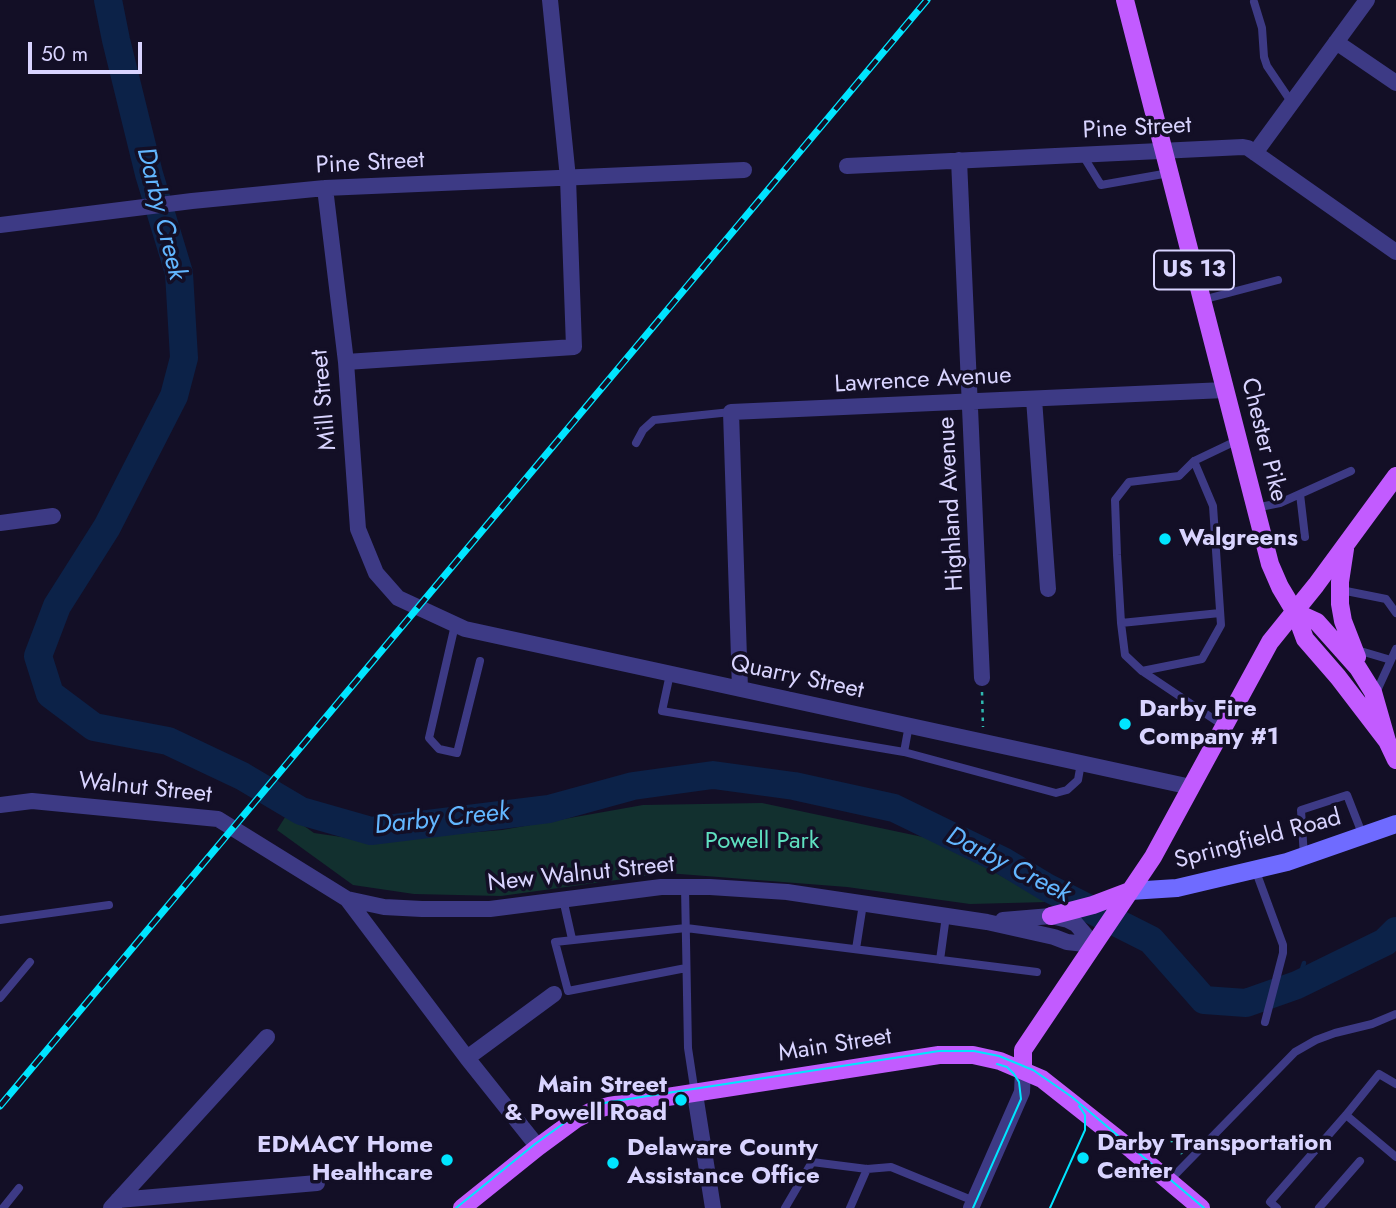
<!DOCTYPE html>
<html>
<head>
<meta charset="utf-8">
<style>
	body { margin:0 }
	#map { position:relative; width:1396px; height:1208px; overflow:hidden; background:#130f26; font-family:Jost,sans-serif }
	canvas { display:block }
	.scale { position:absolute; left:28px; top:42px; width:114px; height:32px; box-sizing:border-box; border:4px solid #d9d4ff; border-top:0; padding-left:9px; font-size:21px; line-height:24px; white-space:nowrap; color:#d9d4ff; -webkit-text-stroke:5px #130f26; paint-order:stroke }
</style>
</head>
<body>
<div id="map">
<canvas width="1396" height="1208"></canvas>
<div class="scale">50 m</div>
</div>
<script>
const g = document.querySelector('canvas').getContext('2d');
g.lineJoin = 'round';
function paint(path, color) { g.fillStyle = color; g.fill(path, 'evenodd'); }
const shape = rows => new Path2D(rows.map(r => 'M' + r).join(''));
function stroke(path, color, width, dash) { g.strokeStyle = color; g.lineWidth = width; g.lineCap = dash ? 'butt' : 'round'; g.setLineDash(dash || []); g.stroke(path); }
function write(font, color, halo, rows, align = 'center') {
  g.font = font + ' Jost,sans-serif'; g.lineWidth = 7; g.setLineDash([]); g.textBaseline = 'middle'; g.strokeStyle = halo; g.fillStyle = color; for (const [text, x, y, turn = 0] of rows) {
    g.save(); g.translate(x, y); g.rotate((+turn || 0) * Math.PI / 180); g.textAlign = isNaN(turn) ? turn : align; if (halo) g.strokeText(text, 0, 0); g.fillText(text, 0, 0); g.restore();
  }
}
paint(shape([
	[762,803,937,840,1048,902,970,904,847,887,667,873,501,896,414,894,353,885,277,830,287,814,314,833,369,841,502,830,643,805]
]), '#12302f');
stroke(shape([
	[1297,985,1304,963]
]), '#0c2248', 4.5);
stroke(shape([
	[108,0,116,40,149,174,179,273,184,358,174,396,107,527,57,606,38,656,50,694,94,727,168,741,242,776,301,811,371,831,549,809,633,786,713,775,794,786,894,808,1003,861,1046,887,1151,940,1204,1000,1246,1003,1297,985,1385,942,1396,931]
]), '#0c2248', 28);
stroke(shape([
	[982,692,983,727],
	[1158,1151,1165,1142,1173,1141,1182,1154]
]), '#2fb8b0', 2.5, [3.5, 5]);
stroke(shape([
	[1254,2,1262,28,1264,57,1267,66,1292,103],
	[1082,154,1101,185,1169,173],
	[1202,300,1278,280],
	[636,443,643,430,654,420,731,412],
	[1300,494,1305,537],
	[1255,508,1280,503,1351,471],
	[1341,590,1386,599,1396,613],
	[1121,623,1220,613],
	[455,625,429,738,439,749,457,753,480,661],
	[1357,650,1391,660],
	[1142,671,1125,655,1121,623,1117,555,1115,500,1129,482,1179,476,1194,461],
	[670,674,662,711,904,752,1056,793,1067,790,1078,780,1081,763],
	[1375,695,1396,649],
	[1224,726,1142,671,1202,659,1221,625,1213,506,1194,461,1238,440],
	[904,752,909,725],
	[1304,857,1301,810,1347,795,1363,836],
	[1255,869,1283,945,1283,953,1265,1022],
	[685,887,688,1048,695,1094],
	[563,899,572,939],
	[0,920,109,905],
	[856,949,863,904],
	[940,960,946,916],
	[686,968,568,991,555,942,686,928,1037,972],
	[0,998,30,962],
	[1346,1115,1396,1157],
	[1169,1181,1295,1052,1316,1040,1335,1033,1372,1024,1396,1014],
	[3,1208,19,1188],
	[785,1208,812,1162,867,1169,891,1167,974,1201],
	[850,1208,867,1169],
	[1277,1208,1270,1202,1346,1115,1379,1074,1396,1084],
	[1319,1208,1360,1161]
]), '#3d3a85', 8);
stroke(shape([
	[1336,42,1396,83],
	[1255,153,1367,0],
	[959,160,982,678],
	[847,166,1243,147,1248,148,1396,252],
	[325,188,346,362,358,529,376,573,398,598,465,629,1191,787],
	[0,225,192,201,325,188,744,170],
	[346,362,574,347,568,178,550,0],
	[1034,399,1048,589],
	[0,523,53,516],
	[740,689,731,412,1225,390],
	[0,805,32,801,218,819,347,899,384,907,422,909,490,909,661,887,710,887,787,892,987,922,1054,937,1067,942,1094,945],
	[347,899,467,1058,538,1147],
	[1003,920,1051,916,1068,920,1076,924,1094,945],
	[467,1058,554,994],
	[695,1094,713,1208],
	[118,1200,317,1183],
	[111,1208,267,1037],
	[971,1208,1022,1092,1023,1070]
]), '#3d3a85', 16);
stroke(shape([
	[1130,891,1177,888,1287,862,1396,824]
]), '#6f6bff', 18);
stroke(shape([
	[1125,0,1270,564,1280,587,1295,612,1305,639,1338,677,1387,741],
	[1345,549,1340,582,1340,604,1343,621,1357,657],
	[1295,612,1317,622,1358,668,1373,692,1387,741,1396,760],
	[1051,916,1093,905,1130,891],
	[1023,1070,1023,1050,1153,857,1270,642,1316,585,1396,476],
	[462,1208,538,1147,576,1119,594,1110,609,1106,939,1055,973,1055,1000,1061,1042,1079,1132,1150,1201,1208]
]), '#c25bff', 18);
stroke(shape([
	[456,1208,535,1144,574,1116,592,1106,609,1102,939,1051,974,1051,999,1056,1033,1070,1072,1097,1204,1208],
	[973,1208,1021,1099,1019,1082,1014,1074,1007,1067,997,1064],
	[1050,1208,1085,1130,1085,1115,1079,1106]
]), '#00e5ff', 2);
const rail = shape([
	[0,1106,927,0]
]);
stroke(rail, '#00e5ff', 7);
stroke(rail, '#130f26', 4.5, [13]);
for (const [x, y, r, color] of [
	[1165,539,7,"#00e5ff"],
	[1125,724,7,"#00e5ff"],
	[681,1100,7,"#00e5ff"],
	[1083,1158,7,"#00e5ff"],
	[447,1160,7,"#00e5ff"],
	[613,1163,7,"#00e5ff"]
]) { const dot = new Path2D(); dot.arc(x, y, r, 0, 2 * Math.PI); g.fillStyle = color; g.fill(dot); stroke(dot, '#130f26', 2.5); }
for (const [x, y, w] of [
	[1194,270,80]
]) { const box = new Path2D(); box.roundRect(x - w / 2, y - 19.5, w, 39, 5); g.fillStyle = '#130f26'; g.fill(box); stroke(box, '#d9d4ff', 2); }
write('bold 23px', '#d9d4ff', null, [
	["US 13",1194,270]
]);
write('24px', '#d9d4ff', '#130f26', [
	["Pine Street",1137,129,-3],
	["Pine Street",370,164,-3],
	["Lawrence Avenue",923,381,-3],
	["Mill Street",325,400,-95],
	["Chester Pike",1263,440,76],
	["Highland Avenue",952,504,-93],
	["Quarry Street",797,678,12],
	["Walnut Street",145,789,6],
	["Springfield Road",1258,840,-15],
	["New Walnut Street",581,875,-6],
	["Main Street",835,1046,-9]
]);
write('bold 24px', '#d9d4ff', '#130f26', [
	["Walgreens",1179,539],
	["Darby Fire",1139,710],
	["Company #1",1139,738],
	["Main Street",667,1086,"right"],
	["& Powell Road",667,1114,"right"],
	["Darby Transportation",1097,1144],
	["Center",1097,1172],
	["EDMACY Home",433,1146,"right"],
	["Healthcare",433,1174,"right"],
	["Delaware County",627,1149],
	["Assistance Office",627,1177]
], 'left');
write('24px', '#5fe0c0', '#130f26', [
	["Powell Park",762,842]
]);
write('italic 26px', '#62b6ff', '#130f26', [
	["Darby Creek",160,214,76],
	["Darby Creek",442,820,-6],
	["Darby Creek",1008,866,27]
]);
</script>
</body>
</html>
